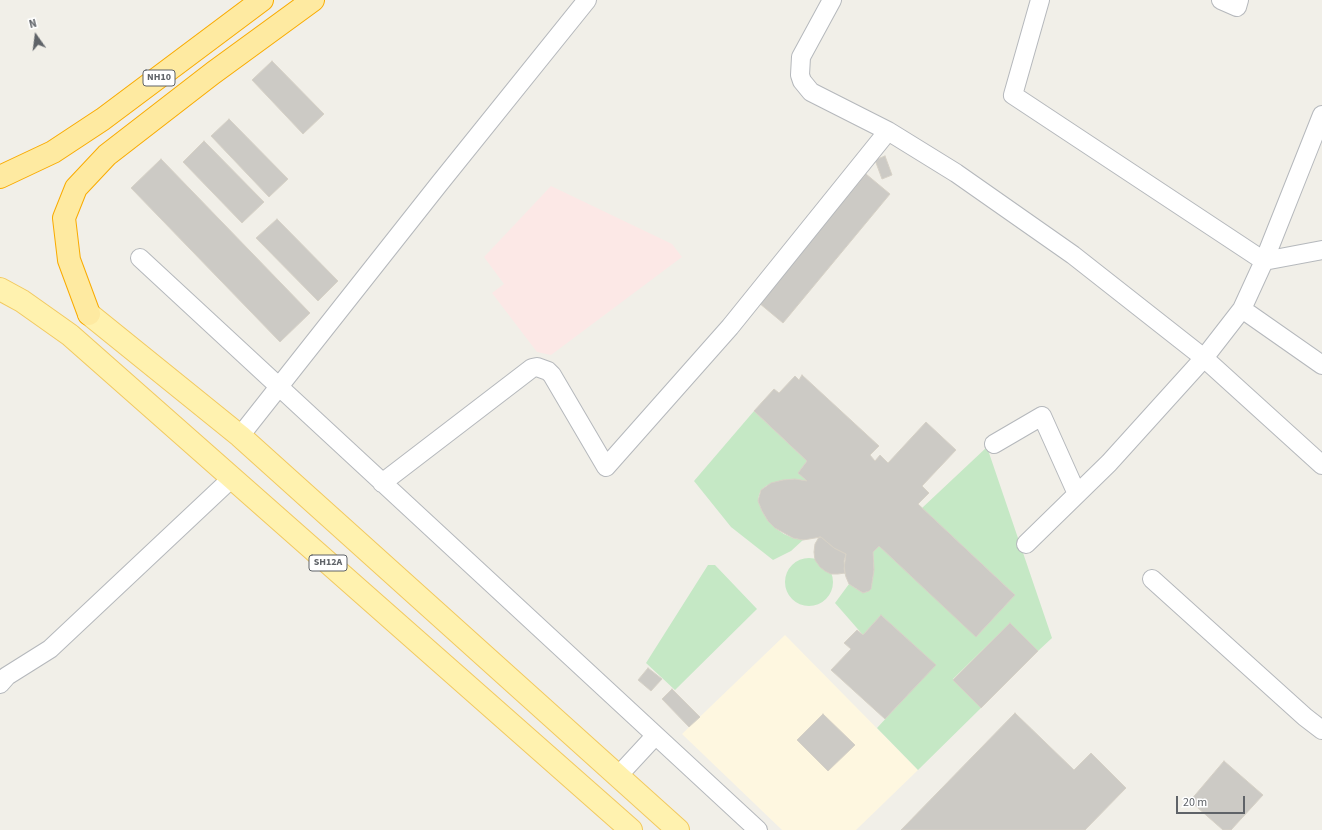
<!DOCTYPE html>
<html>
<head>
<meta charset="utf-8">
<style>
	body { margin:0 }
	#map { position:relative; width:1322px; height:830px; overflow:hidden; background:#f1efe8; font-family:"Source Sans 3",sans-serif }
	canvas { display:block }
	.north { position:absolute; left:16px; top:16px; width:40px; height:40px; -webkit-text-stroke:3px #fff; paint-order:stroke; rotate:346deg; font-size:11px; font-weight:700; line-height:16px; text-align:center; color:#5f6368 }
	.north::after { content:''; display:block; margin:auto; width:14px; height:18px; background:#5f6368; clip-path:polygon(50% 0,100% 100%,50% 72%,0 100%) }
	.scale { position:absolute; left:1176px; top:796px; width:69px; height:18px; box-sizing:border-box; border:2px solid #5f6368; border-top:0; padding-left:5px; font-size:12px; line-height:14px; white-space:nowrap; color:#5f6368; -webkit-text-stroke:3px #fff; paint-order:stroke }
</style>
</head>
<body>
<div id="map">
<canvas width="1322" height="830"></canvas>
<div class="north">N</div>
<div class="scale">20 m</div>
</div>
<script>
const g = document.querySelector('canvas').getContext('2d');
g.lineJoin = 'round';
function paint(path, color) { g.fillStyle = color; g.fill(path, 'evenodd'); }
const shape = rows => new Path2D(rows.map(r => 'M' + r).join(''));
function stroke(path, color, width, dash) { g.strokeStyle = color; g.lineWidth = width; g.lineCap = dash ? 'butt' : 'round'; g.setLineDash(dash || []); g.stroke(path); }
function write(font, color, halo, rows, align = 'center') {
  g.font = font + ' "Source Sans 3",sans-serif'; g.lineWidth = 3.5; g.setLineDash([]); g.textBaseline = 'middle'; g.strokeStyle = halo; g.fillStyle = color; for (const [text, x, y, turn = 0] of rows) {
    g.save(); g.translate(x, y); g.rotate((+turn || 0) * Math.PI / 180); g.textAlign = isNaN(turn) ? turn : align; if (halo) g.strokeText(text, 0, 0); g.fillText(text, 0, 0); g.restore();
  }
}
paint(shape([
	[785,635,918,770,856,830,782,830,682,734]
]), '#fef7e0');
paint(shape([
	[551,186,672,244,682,257,551,355,537,352,492,293,504,284,484,257]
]), '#fce8e6');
paint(shape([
	[754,411,807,461,798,473,807,481,795,479,783,480,766,486,761,490,759,495,758,501,762,511,768,521,775,528,784,534,793,538,803,540,791,551,773,560,731,527,694,481],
	[987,447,1052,638,1038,651,1010,623,953,679,981,708,918,770,877,728,935,665,881,615,863,635,835,603,849,584,863,593,869,591,871,589,874,570,873,552,879,546,977,636,1015,595,922,508],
	'785 582a24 24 0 1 1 48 0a24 24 0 1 1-48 0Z',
	[708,565,715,565,757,609,675,690,646,663]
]), '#c5e8c5');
const building = shape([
	[272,61,324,114,303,134,252,80,272,61],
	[229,119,288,179,269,197,211,136,229,119],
	[204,141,264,202,242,223,183,162,204,141],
	[885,156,892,175,882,179,875,160,885,156],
	[161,159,310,313,280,342,131,188,161,159],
	[866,174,890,194,783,323,759,303,866,174],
	[277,219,338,281,318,301,256,238,277,219],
	[802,375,879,446,870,455,875,461,880,455,888,463,926,422,956,450,922,486,929,493,918,504,1015,595,976,637,879,546,873,552,874,570,871,589,869,591,863,593,849,584,846,577,844,569,846,554,834,548,821,537,803,540,793,538,775,528,768,521,762,511,758,501,761,490,771,483,783,480,795,479,807,481,798,473,807,461,754,411,774,389,779,393,795,376,799,380,802,375],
	[819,537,821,537,834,548,846,554,844,561,845,573,838,574,831,574,825,571,820,567,815,560,814,552,815,544,819,537],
	[881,615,936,665,885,719,831,670,851,649,844,643,857,630,863,635,881,615],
	[1010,623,1038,651,981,708,953,680,1010,623],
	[648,668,662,679,651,691,638,680,648,668],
	[672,689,700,717,689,727,662,699,672,689],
	[1015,713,1074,770,1091,753,1126,788,1085,830,901,830,1015,713],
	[823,714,855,745,828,771,797,740,823,714],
	[1224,761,1263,795,1231,830,1223,830,1190,801,1224,761]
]);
paint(building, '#cccac5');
stroke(building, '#d6d1c6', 1);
const minor = shape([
	[832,0,801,57,800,75,802,81,811,92,888,131,956,173,1073,255,1204,358,1322,465],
	[1040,0,1013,95,1264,261,1322,250],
	[1221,0,1237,7,1239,0],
	[140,258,758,830],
	[1242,309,1322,365],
	[240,436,439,184,587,0],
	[994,444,1042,416,1077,494],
	[382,483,532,368,537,367,548,371,552,375,606,467,730,327,888,131],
	[1026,544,1109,463,1204,358,1242,309,1264,261,1322,115],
	[1152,579,1305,717,1322,730],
	[0,684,7,676,50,649,232,478],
	[618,776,655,736]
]);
const primary = shape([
	[0,289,22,301,70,335,631,830],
	[89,314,240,436,678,830]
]);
const trunk = shape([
	[0,177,53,152,103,119,262,0],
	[89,314,69,260,64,218,76,188,107,155,213,73,313,0]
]);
stroke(minor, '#b5b8bc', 20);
stroke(primary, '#f2c960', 24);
stroke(trunk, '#f9ab00', 24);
stroke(minor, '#fff', 18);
stroke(primary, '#fff2af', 22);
stroke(trunk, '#feeaa1', 22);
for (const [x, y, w] of [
	[159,78,32],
	[328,563,38]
]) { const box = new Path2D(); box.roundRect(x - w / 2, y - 8, w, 16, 3); g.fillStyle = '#fff'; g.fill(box); stroke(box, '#5f6368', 1); }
write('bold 10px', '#5f6368', null, [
	["NH10",159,78],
	["SH12A",328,563]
]);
</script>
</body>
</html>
